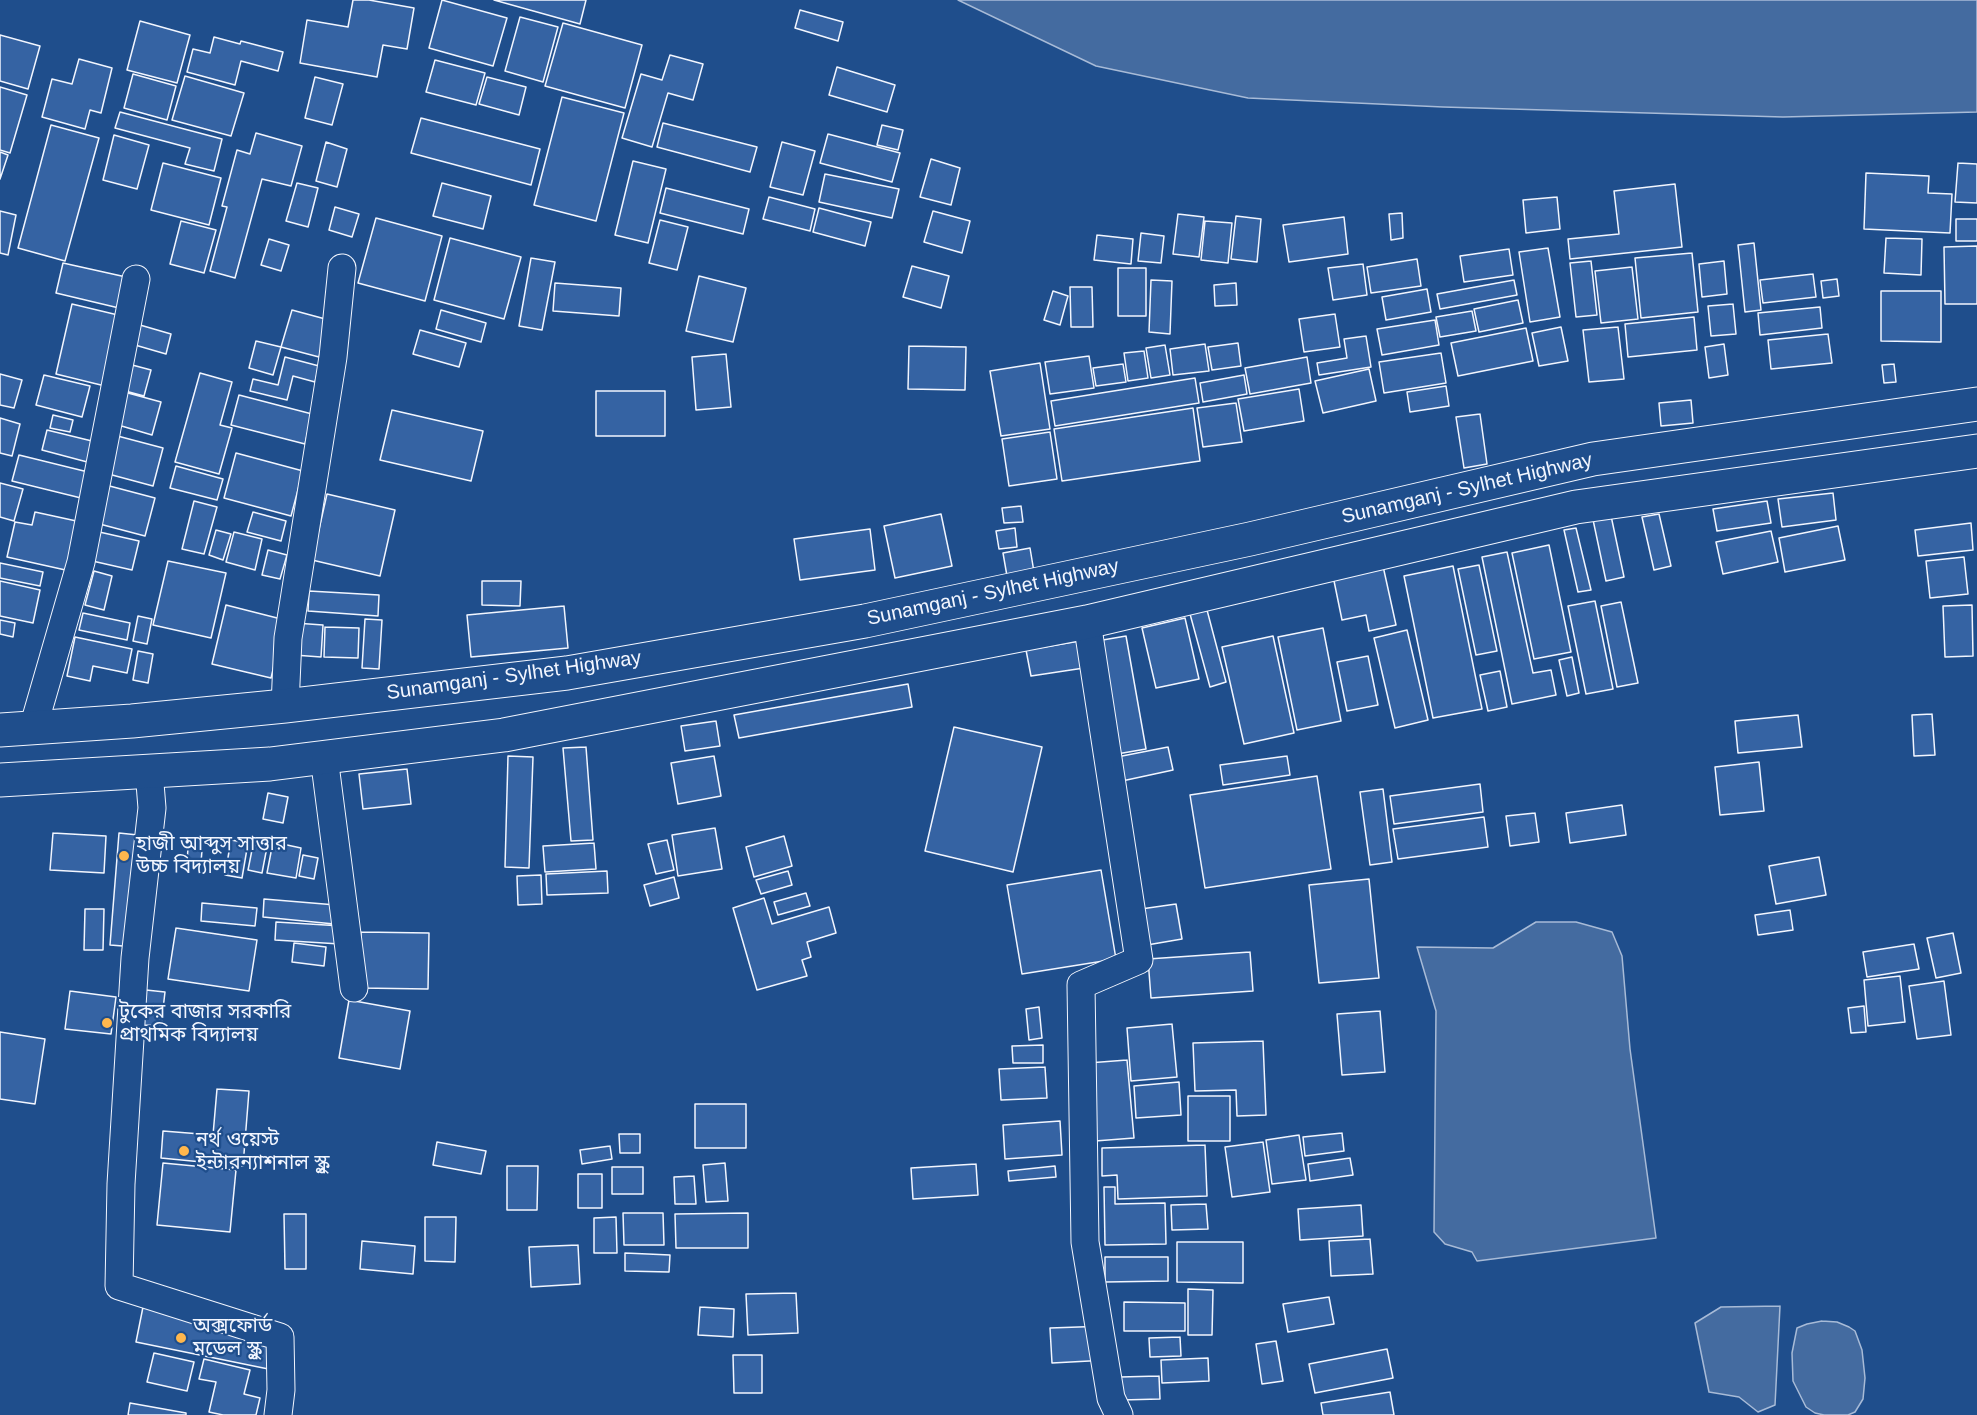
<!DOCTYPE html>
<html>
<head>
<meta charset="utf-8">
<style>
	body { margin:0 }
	canvas { display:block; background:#1f4e8c }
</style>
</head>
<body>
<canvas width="1977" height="1415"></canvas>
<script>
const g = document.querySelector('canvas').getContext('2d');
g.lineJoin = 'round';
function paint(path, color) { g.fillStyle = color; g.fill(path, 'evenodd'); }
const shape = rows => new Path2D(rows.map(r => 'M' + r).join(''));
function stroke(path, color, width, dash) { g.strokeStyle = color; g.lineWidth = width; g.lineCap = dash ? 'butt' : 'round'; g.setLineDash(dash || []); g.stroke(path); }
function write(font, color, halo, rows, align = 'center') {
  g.font = font + ' Helvetica,"Noto Sans Bengali",sans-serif'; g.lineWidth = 4.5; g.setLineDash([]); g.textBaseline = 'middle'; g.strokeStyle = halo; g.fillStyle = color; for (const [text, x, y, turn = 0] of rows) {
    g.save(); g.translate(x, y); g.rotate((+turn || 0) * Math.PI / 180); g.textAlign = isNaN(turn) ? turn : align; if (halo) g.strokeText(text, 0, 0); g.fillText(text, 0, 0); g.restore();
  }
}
const water = shape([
	[958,0,1977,0,1977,112,1783,117,1443,107,1248,98,1096,66,958,0],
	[1536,922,1576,922,1612,932,1622,956,1630,1049,1656,1238,1477,1261,1472,1252,1445,1244,1434,1232,1436,1011,1417,947,1493,948,1536,922],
	[1780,1306,1775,1405,1758,1412,1739,1397,1709,1392,1695,1323,1721,1307,1780,1306],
	[1822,1321,1837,1322,1849,1327,1855,1331,1862,1350,1865,1378,1863,1399,1855,1412,1848,1415,1824,1415,1815,1413,1806,1407,1793,1381,1792,1353,1797,1328,1807,1324,1822,1321]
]);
paint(water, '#446ba0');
stroke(water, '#a8bbd7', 1.5);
const building = shape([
	[353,0,369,0,414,8,407,49,383,45,377,77,300,63,307,20,348,27,353,0],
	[442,0,507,18,493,66,429,48,442,0],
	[494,0,586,0,580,24,494,0],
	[800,10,843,22,838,41,795,28,800,10],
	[520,17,558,27,543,82,505,71,520,17],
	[140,21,190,35,177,83,127,70,140,21],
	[563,23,642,45,625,108,545,86,563,23],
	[0,35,40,46,28,89,0,81,0,35],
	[214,37,240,44,241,41,283,52,278,71,241,61,235,85,187,72,193,49,210,53,214,37],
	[670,55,703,64,693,100,668,93,652,147,622,138,641,74,662,80,670,55],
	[79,59,112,68,101,113,90,110,85,129,42,117,52,79,72,84,79,59],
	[435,60,485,73,476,105,426,92,435,60],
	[837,67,895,85,887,112,829,95,837,67],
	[133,74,176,86,167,120,124,108,133,74],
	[185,76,244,93,231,136,172,120,185,76],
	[315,77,343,84,332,125,305,118,315,77],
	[487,77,526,87,519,115,479,104,487,77],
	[0,87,27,95,10,153,0,150,0,87],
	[562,97,624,113,596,221,534,205,562,97],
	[120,112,222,139,214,171,185,164,190,148,115,128,120,112],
	[421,118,540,149,531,185,411,153,421,118],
	[663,123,757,147,750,172,657,147,663,123],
	[51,125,99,138,65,261,18,248,51,125],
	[882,125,903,130,898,150,877,145,882,125],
	[256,133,302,146,291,186,262,179,235,278,210,271,227,207,222,206,237,150,250,154,256,133],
	[828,134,900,153,892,182,820,163,828,134],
	[114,135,149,145,137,189,103,180,114,135],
	[326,142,347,149,337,187,316,181,326,142],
	[782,142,815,151,803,195,770,187,782,142],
	[0,152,8,155,0,179,0,152],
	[931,159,960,168,951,205,920,197,931,159],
	[633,161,666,169,648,243,615,235,633,161],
	[163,163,221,178,209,225,151,210,163,163],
	[1958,163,1977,164,1977,203,1955,202,1958,163],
	[1866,173,1929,176,1928,193,1952,194,1950,233,1864,229,1866,173],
	[825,174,899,189,892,218,819,202,825,174],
	[297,183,318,188,308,227,286,221,297,183],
	[442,183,491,196,483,229,433,216,442,183],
	[1675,184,1682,247,1570,259,1568,239,1619,234,1614,191,1675,184],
	[666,188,749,209,743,234,660,213,666,188],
	[769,197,815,209,810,231,763,219,769,197],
	[1557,197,1560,229,1526,233,1523,200,1557,197],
	[335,207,359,214,352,237,329,230,335,207],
	[819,208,871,222,865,246,813,232,819,208],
	[0,211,16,215,8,255,0,253,0,211],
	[933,211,970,221,962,253,924,242,933,211],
	[1402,213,1403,238,1391,240,1389,214,1402,213],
	[1178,214,1204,217,1199,257,1173,254,1178,214],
	[1236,216,1261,219,1257,262,1231,259,1236,216],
	[1344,217,1348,254,1289,262,1283,225,1344,217],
	[376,218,442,236,425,301,358,283,376,218],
	[1956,219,1977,219,1977,241,1956,241,1956,219],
	[660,220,688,227,677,270,649,263,660,220],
	[181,221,216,230,204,273,170,264,181,221],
	[1205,221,1232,223,1228,263,1201,260,1205,221],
	[1141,233,1164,236,1161,263,1138,261,1141,233],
	[1097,235,1133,239,1131,264,1094,260,1097,235],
	[450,238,521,257,504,319,434,300,450,238],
	[1886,238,1922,239,1921,275,1884,273,1886,238],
	[269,239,289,245,281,271,261,265,269,239],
	[1754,243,1761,310,1745,312,1738,245,1754,243],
	[1977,246,1977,304,1945,304,1944,247,1977,246],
	[1548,248,1560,317,1530,322,1519,252,1548,248],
	[1509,249,1513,275,1464,282,1460,256,1509,249],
	[1692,253,1698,312,1641,318,1635,258,1692,253],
	[531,258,555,262,542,330,519,326,531,258],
	[1417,259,1421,286,1371,293,1367,267,1417,259],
	[1591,261,1597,315,1576,317,1570,263,1591,261],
	[1724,261,1727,294,1702,297,1699,264,1724,261],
	[63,263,126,277,119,308,56,293,63,263],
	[1363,264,1367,295,1333,300,1328,268,1363,264],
	[912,266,949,276,941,308,903,297,912,266],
	[1632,267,1638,319,1601,323,1595,271,1632,267],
	[1118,268,1146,268,1146,316,1118,316,1118,268],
	[1813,274,1816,297,1763,303,1760,280,1813,274],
	[699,276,746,288,733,342,686,331,699,276],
	[1837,279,1839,296,1823,298,1821,281,1837,279],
	[1151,280,1172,281,1170,334,1149,332,1151,280],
	[1514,280,1517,295,1440,309,1437,294,1514,280],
	[555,283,621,288,619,316,553,311,555,283],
	[1236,283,1237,305,1215,306,1214,285,1236,283],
	[1070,287,1092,287,1093,327,1071,327,1070,287],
	[1427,289,1431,312,1386,320,1382,297,1427,289],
	[1053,291,1068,296,1060,325,1044,320,1053,291],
	[1881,291,1941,291,1941,342,1881,341,1881,291],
	[1518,300,1523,323,1479,332,1474,309,1518,300],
	[72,304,122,316,105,386,56,374,72,304],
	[1733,304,1736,334,1711,336,1708,306,1733,304],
	[1820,307,1822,328,1760,335,1758,313,1820,307],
	[292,310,329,320,319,357,281,347,292,310],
	[441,310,486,323,481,342,436,329,441,310],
	[1472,311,1476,331,1440,337,1436,317,1472,311],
	[1335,314,1340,347,1304,352,1299,319,1335,314],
	[1694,317,1697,350,1628,357,1625,324,1694,317],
	[1435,320,1439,345,1382,355,1377,329,1435,320],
	[140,325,171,334,166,354,135,345,140,325],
	[1561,327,1568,361,1539,366,1532,333,1561,327],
	[1618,327,1624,379,1589,382,1583,330,1618,327],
	[1526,328,1533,361,1458,376,1451,343,1526,328],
	[420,330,466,343,459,367,413,354,420,330],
	[1828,334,1832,363,1771,369,1768,340,1828,334],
	[1366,336,1371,367,1319,375,1317,363,1347,358,1344,339,1366,336],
	[256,341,281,347,273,375,249,368,256,341],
	[1238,343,1241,366,1212,370,1208,347,1238,343],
	[1205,344,1209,371,1173,375,1170,349,1205,344],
	[1724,344,1728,375,1709,378,1705,347,1724,344],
	[1165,345,1170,375,1151,378,1146,348,1165,345],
	[909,346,966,347,965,390,908,389,909,346],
	[1144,351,1148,378,1128,381,1124,353,1144,351],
	[1441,353,1446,383,1384,393,1379,362,1441,353],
	[726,354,731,407,696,410,692,357,726,354],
	[1089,356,1094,388,1050,394,1045,362,1089,356],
	[285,357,319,366,315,382,293,376,287,400,250,391,253,379,278,385,285,357],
	[1307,357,1311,383,1250,394,1245,368,1307,357],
	[121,362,151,370,144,396,114,388,121,362],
	[1040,363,1050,429,1001,436,990,371,1040,363],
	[1123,364,1126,382,1096,386,1093,368,1123,364],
	[1894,364,1896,382,1884,383,1882,365,1894,364],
	[1369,369,1376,401,1323,413,1315,381,1369,369],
	[200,373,232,382,220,425,232,428,219,474,175,462,200,373],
	[0,374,22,380,14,408,0,405,0,374],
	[44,375,90,386,82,417,36,405,44,375],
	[1244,375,1247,394,1203,402,1200,383,1244,375],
	[1195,378,1199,403,1055,426,1051,401,1195,378],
	[1446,386,1449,406,1410,412,1407,392,1446,386],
	[1299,389,1304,421,1244,431,1238,399,1299,389],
	[117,390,161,402,152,435,108,422,117,390],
	[596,391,665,391,665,436,596,436,596,391],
	[239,395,312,414,305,444,231,425,239,395],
	[1691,400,1693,423,1661,426,1659,403,1691,400],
	[1236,403,1242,442,1203,447,1197,408,1236,403],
	[1193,408,1200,461,1062,481,1054,429,1193,408],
	[392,410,483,431,471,481,380,460,392,410],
	[1480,414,1487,464,1464,468,1456,417,1480,414],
	[53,415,73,420,70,432,50,428,53,415],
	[0,418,20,424,12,456,0,453,0,418],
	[47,430,96,442,91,463,42,450,47,430],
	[1050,432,1057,479,1009,486,1002,439,1050,432],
	[110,434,163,448,153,486,101,472,110,434],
	[236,453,303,471,291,516,224,498,236,453],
	[19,455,88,472,81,498,12,481,19,455],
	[176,466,223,479,217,500,170,488,176,466],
	[0,483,23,489,14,521,0,517,0,483],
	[102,484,155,498,145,536,92,522,102,484],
	[1833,493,1836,520,1782,527,1778,499,1833,493],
	[327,494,395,510,380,576,312,560,327,494],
	[194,501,217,507,204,554,182,549,194,501],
	[1767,501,1771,523,1717,531,1713,509,1767,501],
	[1021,506,1023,522,1004,523,1002,508,1021,506],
	[1610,511,1624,577,1606,581,1592,515,1610,511],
	[35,512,81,522,70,571,7,557,15,522,32,525,35,512],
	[253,512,286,521,281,541,247,532,253,512],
	[941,514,952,566,895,578,884,526,941,514],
	[1659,514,1671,566,1654,570,1642,517,1659,514],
	[1971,523,1973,550,1918,556,1915,530,1971,523],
	[1838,526,1845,560,1785,572,1779,538,1838,526],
	[1015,528,1017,547,999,549,996,531,1015,528],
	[1576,528,1591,590,1578,592,1564,530,1576,528],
	[870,529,875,570,800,580,794,539,870,529],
	[216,530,231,534,223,560,209,555,216,530],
	[95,531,139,541,132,570,88,560,95,531],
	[1771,531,1778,562,1723,574,1716,542,1771,531],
	[234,532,262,539,255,570,226,562,234,532],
	[1549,545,1571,652,1534,659,1512,553,1549,545],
	[1030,548,1034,572,1007,576,1003,553,1030,548],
	[268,550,287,555,280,579,262,575,268,550],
	[1507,552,1533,673,1551,670,1556,695,1512,704,1482,557,1507,552],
	[1964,557,1968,594,1930,598,1926,561,1964,557],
	[168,561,226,573,211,638,153,625,168,561],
	[0,563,43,572,40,586,0,578,0,563],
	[1479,565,1497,651,1476,655,1458,569,1479,565],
	[1383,566,1396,625,1369,631,1366,615,1342,620,1333,576,1383,566],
	[1453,566,1482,709,1433,718,1404,576,1453,566],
	[94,571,112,576,104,610,85,605,94,571],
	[0,581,40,590,33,623,0,616,0,581],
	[482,581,521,581,520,606,482,605,482,581],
	[309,591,379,595,378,616,308,611,309,591],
	[1595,601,1613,689,1586,694,1568,606,1595,601],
	[1621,602,1638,683,1617,687,1601,606,1621,602],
	[226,605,285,620,271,678,212,664,226,605],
	[1972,605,1973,656,1945,657,1943,606,1972,605],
	[564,606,568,648,471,657,467,615,564,606],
	[1207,610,1226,682,1210,687,1190,614,1207,610],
	[83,613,130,623,127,640,79,630,83,613],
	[138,616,152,619,147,644,133,641,138,616],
	[1185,618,1199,679,1156,688,1142,628,1185,618],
	[365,619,382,620,379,669,362,668,365,619],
	[0,620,15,623,13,637,0,634,0,620],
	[295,623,323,625,321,657,294,655,295,623],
	[325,627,359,628,358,658,324,657,325,627],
	[1323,628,1341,721,1297,730,1278,637,1323,628],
	[1407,630,1428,720,1395,728,1374,638,1407,630],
	[1126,636,1146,749,1117,754,1097,641,1126,636],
	[1273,636,1294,733,1244,744,1222,647,1273,636],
	[75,637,132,649,127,673,93,666,90,681,67,676,75,637],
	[1080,641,1084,668,1031,676,1026,650,1080,641],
	[138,651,153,654,148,683,133,680,138,651],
	[1368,656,1378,705,1347,711,1337,662,1368,656],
	[1572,657,1579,693,1567,696,1559,660,1572,657],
	[1500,671,1507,707,1488,711,1480,675,1500,671],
	[908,684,912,707,739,738,734,715,908,684],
	[1932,714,1935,755,1914,756,1912,715,1932,714],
	[1798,715,1802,747,1738,753,1735,721,1798,715],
	[716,721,720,746,685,751,681,726,716,721],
	[954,727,1042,747,1013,872,925,851,954,727],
	[586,747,593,840,571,841,563,748,586,747],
	[1168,747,1173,770,1122,781,1117,757,1168,747],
	[508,756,533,757,529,868,505,867,508,756],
	[714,756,721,796,678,804,671,763,714,756],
	[1287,756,1290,775,1223,785,1220,765,1287,756],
	[1759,762,1764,811,1720,815,1715,767,1759,762],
	[407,769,411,804,363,809,359,774,407,769],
	[1317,776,1331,869,1205,888,1190,795,1317,776],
	[1480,784,1483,812,1394,824,1390,796,1480,784],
	[1383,789,1392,862,1370,865,1360,792,1383,789],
	[268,793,288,797,283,823,263,819,268,793],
	[1622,805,1626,835,1570,843,1566,813,1622,805],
	[1535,813,1539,842,1510,846,1506,816,1535,813],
	[1484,817,1488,847,1398,859,1393,829,1484,817],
	[715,828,722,869,678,876,672,835,715,828],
	[53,833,106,836,104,873,50,870,53,833],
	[119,833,157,837,148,948,110,945,119,833],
	[189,836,203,837,201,863,187,861,189,836],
	[784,836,792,866,754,877,746,847,784,836],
	[231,840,248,843,242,878,225,875,231,840],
	[667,840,674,870,656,874,648,844,667,840],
	[273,842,301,848,296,878,267,873,273,842],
	[594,843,596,869,545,872,543,846,594,843],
	[253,845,267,847,262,873,248,870,253,845],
	[303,855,318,858,314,879,299,876,303,855],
	[1819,857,1826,895,1776,904,1769,866,1819,857],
	[1101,870,1116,959,1022,974,1007,885,1101,870],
	[607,871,608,893,547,895,546,874,607,871],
	[788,871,792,885,761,894,756,880,788,871],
	[541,875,542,904,518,905,517,876,541,875],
	[674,877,679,898,650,906,644,885,674,877],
	[1369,879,1379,978,1319,983,1309,885,1369,879],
	[806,893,810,906,778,915,774,902,806,893],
	[764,898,772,924,829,907,836,933,807,942,811,957,802,960,807,976,757,990,733,908,764,898],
	[264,899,336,905,334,924,263,917,264,899],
	[202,903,257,908,255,926,201,921,202,903],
	[1176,904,1182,939,1147,945,1141,909,1176,904],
	[85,909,104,909,103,950,84,950,85,909],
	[1790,910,1793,930,1758,935,1755,915,1790,910],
	[276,922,342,926,340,944,275,940,276,922],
	[176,928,257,940,249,991,168,979,176,928],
	[361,932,429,933,428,989,360,988,361,932],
	[1953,933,1961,973,1936,978,1927,938,1953,933],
	[294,943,326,947,324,966,292,962,294,943],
	[1914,944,1919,969,1867,977,1863,952,1914,944],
	[1250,952,1253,991,1151,998,1148,959,1250,952],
	[1900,976,1905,1022,1868,1026,1864,980,1900,976],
	[1944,981,1951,1035,1917,1039,1909,986,1944,981],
	[146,990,165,992,161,1026,143,1025,146,990],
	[70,991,116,997,111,1034,65,1029,70,991],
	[349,1000,410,1011,400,1069,339,1058,349,1000],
	[1864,1006,1866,1032,1851,1033,1848,1008,1864,1006],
	[1039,1007,1042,1038,1029,1040,1026,1009,1039,1007],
	[1380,1011,1385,1072,1342,1075,1337,1014,1380,1011],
	[1172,1024,1177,1077,1131,1081,1127,1028,1172,1024],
	[0,1032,45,1039,35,1104,0,1099,0,1032],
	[1263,1041,1266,1115,1237,1116,1236,1090,1195,1091,1193,1043,1263,1041],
	[1043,1045,1043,1063,1013,1063,1012,1046,1043,1045],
	[1127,1060,1134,1138,1095,1141,1088,1063,1127,1060],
	[1045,1067,1047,1098,1001,1100,999,1069,1045,1067],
	[1179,1082,1181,1115,1136,1118,1134,1086,1179,1082],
	[217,1089,249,1091,243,1166,161,1158,163,1131,213,1135,217,1089],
	[1188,1096,1230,1096,1230,1141,1188,1141,1188,1096],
	[695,1104,746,1104,746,1148,695,1148,695,1104],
	[1060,1121,1062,1155,1005,1159,1003,1125,1060,1121],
	[1342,1133,1344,1151,1305,1156,1303,1137,1342,1133],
	[619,1134,640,1134,640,1153,620,1153,619,1134],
	[1299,1135,1306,1180,1272,1184,1266,1140,1299,1135],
	[437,1142,486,1151,481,1174,433,1165,437,1142],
	[1263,1142,1270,1192,1232,1197,1225,1147,1263,1142],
	[1205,1145,1207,1196,1118,1199,1117,1175,1102,1176,1102,1148,1205,1145],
	[610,1146,612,1159,582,1164,580,1150,610,1146],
	[1350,1158,1353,1175,1310,1181,1308,1164,1350,1158],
	[163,1163,236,1170,230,1232,157,1225,163,1163],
	[725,1163,728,1201,706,1202,703,1165,725,1163],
	[976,1164,978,1195,913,1199,911,1168,976,1164],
	[507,1166,538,1166,537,1210,507,1210,507,1166],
	[1055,1166,1056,1177,1009,1181,1008,1171,1055,1166],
	[612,1167,643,1167,643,1194,612,1194,612,1167],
	[578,1174,602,1174,602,1208,578,1208,578,1174],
	[694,1176,696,1204,675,1204,674,1177,694,1176],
	[1104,1187,1115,1187,1115,1204,1165,1203,1166,1244,1105,1245,1104,1187],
	[1206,1204,1208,1229,1172,1230,1171,1205,1206,1204],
	[1361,1205,1363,1236,1300,1240,1298,1209,1361,1205],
	[623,1213,663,1213,664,1245,624,1245,623,1213],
	[748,1213,748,1248,676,1248,675,1214,748,1213],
	[284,1214,306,1214,306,1269,285,1269,284,1214],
	[425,1217,456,1217,455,1262,425,1261,425,1217],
	[616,1217,617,1253,594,1253,594,1218,616,1217],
	[1370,1239,1373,1274,1331,1276,1329,1241,1370,1239],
	[362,1241,415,1246,413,1274,360,1269,362,1241],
	[1177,1242,1243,1242,1243,1283,1177,1282,1177,1242],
	[578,1245,580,1284,531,1287,529,1247,578,1245],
	[625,1253,670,1255,669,1272,625,1271,625,1253],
	[1105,1257,1168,1257,1168,1281,1105,1282,1105,1257],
	[1188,1289,1213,1290,1212,1335,1188,1335,1188,1289],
	[796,1293,798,1333,748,1335,746,1294,796,1293],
	[1329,1297,1334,1324,1288,1332,1283,1304,1329,1297],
	[144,1302,291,1332,283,1372,136,1342,144,1302],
	[1124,1302,1185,1303,1185,1331,1124,1331,1124,1302],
	[700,1307,734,1309,733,1337,698,1335,700,1307],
	[1107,1326,1108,1360,1052,1363,1050,1328,1107,1326],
	[1180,1337,1181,1356,1150,1357,1149,1338,1180,1337],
	[1276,1341,1283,1381,1262,1384,1256,1344,1276,1341],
	[1387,1349,1393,1378,1315,1393,1309,1364,1387,1349],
	[154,1353,194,1362,187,1391,147,1382,154,1353],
	[733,1355,762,1355,762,1393,734,1393,733,1355],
	[1208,1358,1209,1381,1162,1383,1161,1360,1208,1358],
	[204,1359,250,1370,244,1394,260,1398,256,1415,223,1415,209,1412,216,1382,199,1379,204,1359],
	[1159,1376,1160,1399,1121,1400,1120,1377,1159,1376],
	[1390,1392,1394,1415,1323,1415,1321,1403,1390,1392],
	[130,1403,186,1413,186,1415,128,1415,130,1403]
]);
paint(building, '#3563a3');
stroke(building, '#f2f6ff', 1.5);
const minor = shape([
	[1087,622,1139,960,1081,985,1085,1242,1111,1398,1119,1415],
	[285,706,288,638,333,357,342,268],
	[33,728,81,562,136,279],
	[324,757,354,988],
	[149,771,152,808,135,958,121,1184,119,1286,280,1337,281,1390,278,1415]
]);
const primary = shape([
	[0,730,132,721,285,706,567,673,865,621,1250,539,1593,459,1977,404],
	[0,780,270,764,504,735,1087,622,1576,507,1977,451]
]);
stroke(minor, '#f2f6ff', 29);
stroke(primary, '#f2f6ff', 35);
stroke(minor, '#1f4e8c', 27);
stroke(primary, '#1f4e8c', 33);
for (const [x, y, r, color] of [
	[124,856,6,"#ffb74d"],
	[107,1023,6,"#ffb74d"],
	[184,1151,6,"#ffb74d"],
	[181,1338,6,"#ffb74d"]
]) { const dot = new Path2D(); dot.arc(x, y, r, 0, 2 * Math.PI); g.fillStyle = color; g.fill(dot); stroke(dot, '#1f4e8c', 2); }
write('20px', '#f2f6ff', '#1f4e8c', [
	["Sunamganj - Sylhet Highway",1467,489,-13],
	["Sunamganj - Sylhet Highway",993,593,-12],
	["Sunamganj - Sylhet Highway",514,676,-8]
]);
write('20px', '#f2f6ff', '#1f4e8c', [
	["হাজী আব্দুস সাত্তার",136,844],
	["উচ্চ বিদ্যালয়",136,867],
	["টুকের বাজার সরকারি",119,1012],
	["প্রাথমিক বিদ্যালয়",119,1035],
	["নর্থ ওয়েস্ট",196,1140],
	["ইন্টারন্যাশনাল স্কুল",196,1163],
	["অক্সফোর্ড",193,1326],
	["মডেল স্কুল",193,1349]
], 'left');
</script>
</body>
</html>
